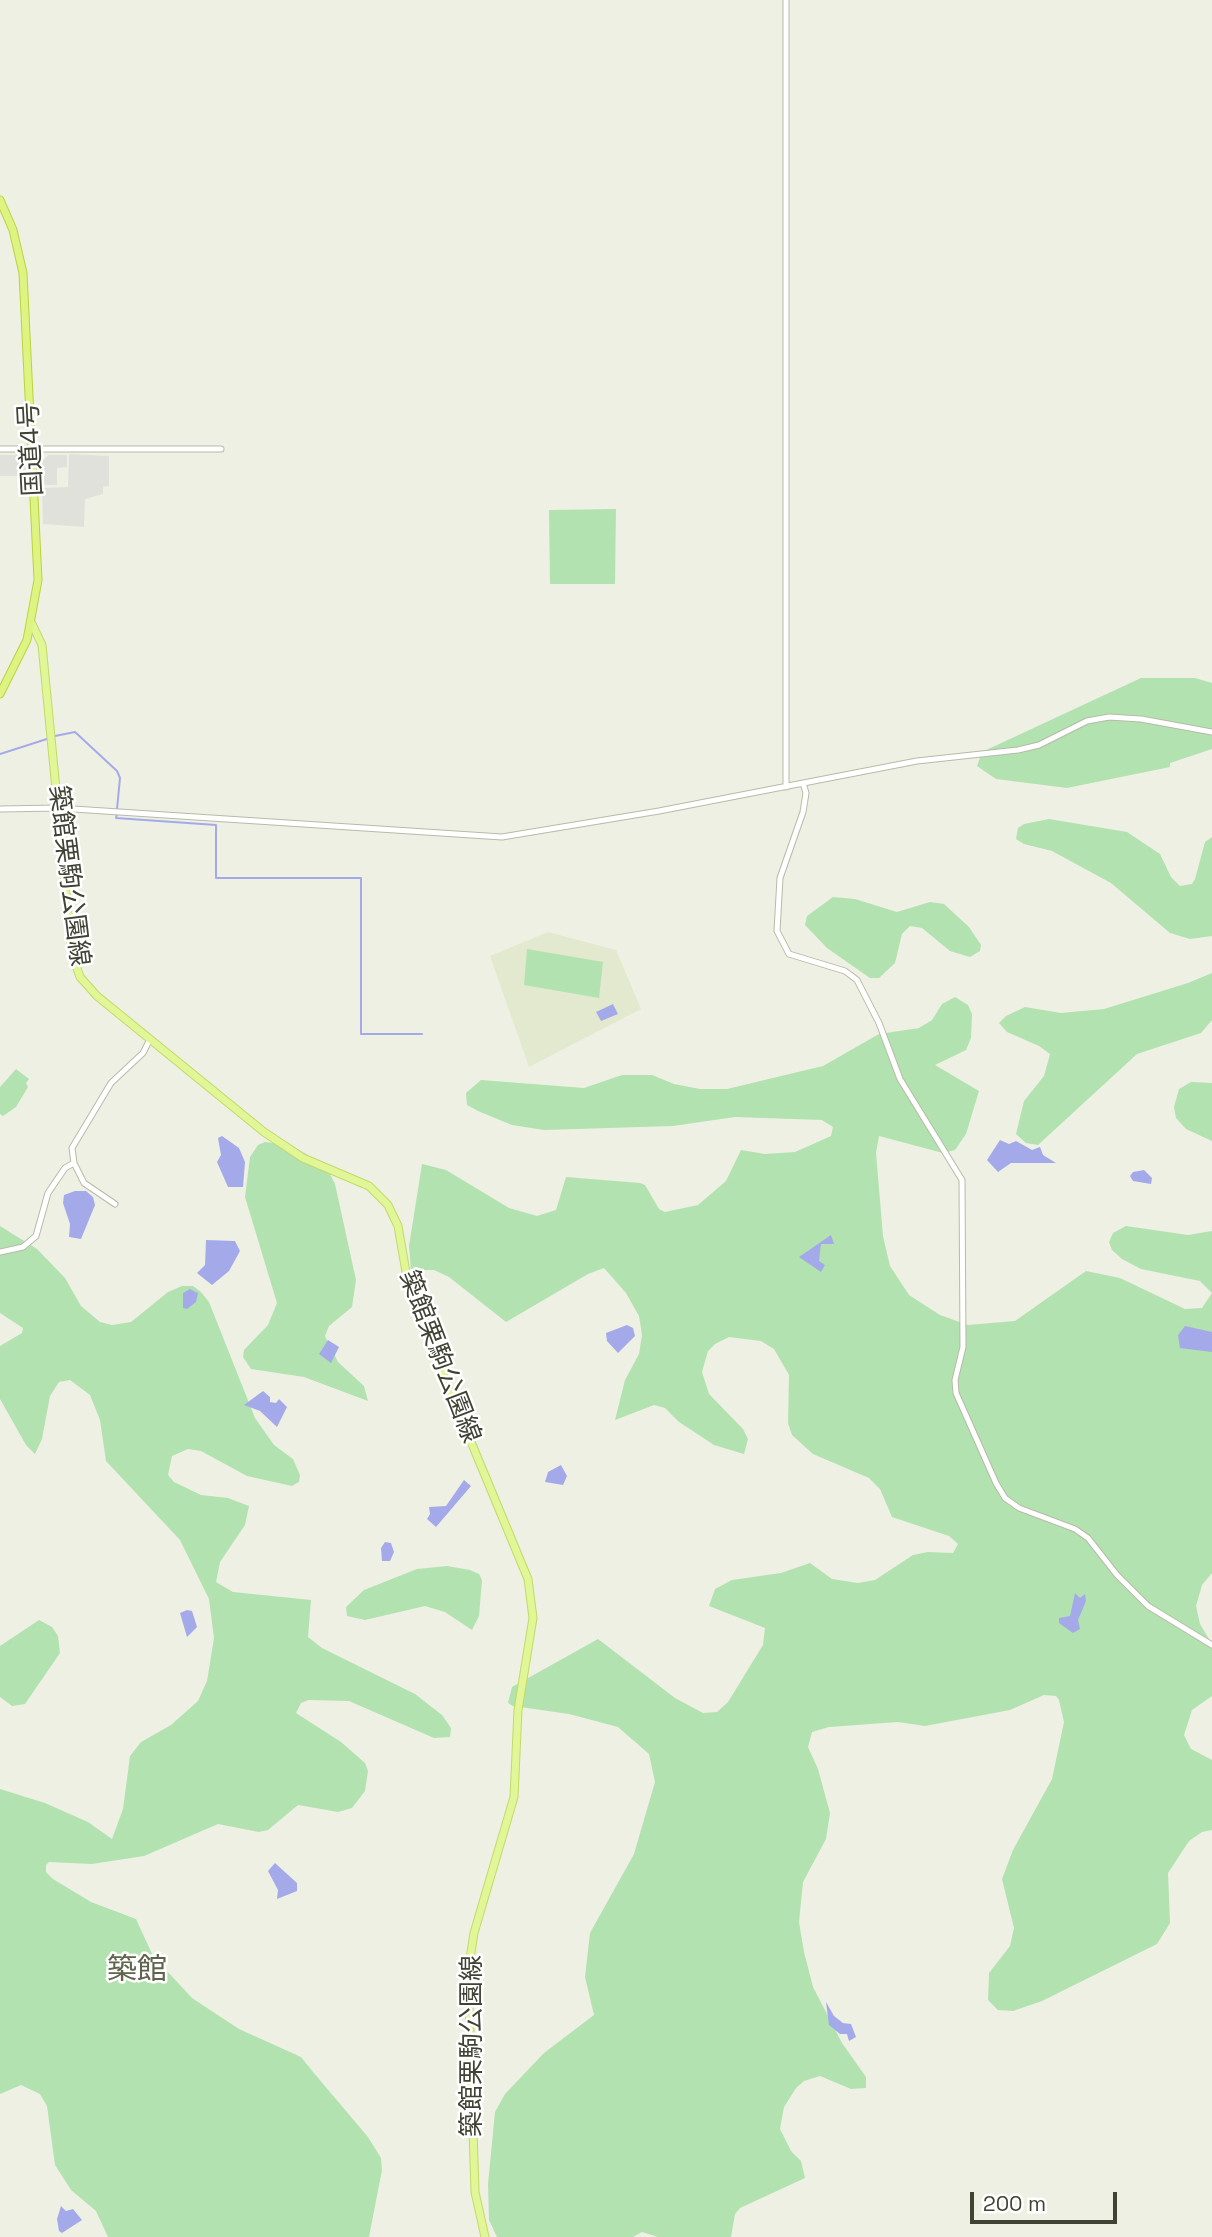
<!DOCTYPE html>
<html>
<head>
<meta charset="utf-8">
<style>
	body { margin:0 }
	#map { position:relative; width:1212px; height:2237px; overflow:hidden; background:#eef0e4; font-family:"Space Grotesk",sans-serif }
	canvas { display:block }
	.scale { position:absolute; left:970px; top:2192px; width:147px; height:32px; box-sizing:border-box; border:4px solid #404234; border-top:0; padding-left:9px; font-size:21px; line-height:24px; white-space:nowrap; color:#404234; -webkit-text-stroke:5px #fff; paint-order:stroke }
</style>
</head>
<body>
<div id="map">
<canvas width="1212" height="2237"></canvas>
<div class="scale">200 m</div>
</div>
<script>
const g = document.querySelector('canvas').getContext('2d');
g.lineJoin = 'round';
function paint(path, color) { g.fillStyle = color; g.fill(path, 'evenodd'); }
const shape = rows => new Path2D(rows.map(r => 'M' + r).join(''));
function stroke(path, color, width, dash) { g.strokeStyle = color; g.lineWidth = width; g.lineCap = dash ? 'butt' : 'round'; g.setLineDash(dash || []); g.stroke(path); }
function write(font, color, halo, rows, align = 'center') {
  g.font = font + ' "Space Grotesk","Noto Sans JP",sans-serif'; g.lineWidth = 5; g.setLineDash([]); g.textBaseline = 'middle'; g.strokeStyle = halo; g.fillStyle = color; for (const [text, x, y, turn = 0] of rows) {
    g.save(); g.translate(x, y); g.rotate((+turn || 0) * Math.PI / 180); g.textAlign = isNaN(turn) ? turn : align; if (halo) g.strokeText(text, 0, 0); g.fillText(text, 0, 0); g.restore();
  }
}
paint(shape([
	[548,932,616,950,641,1009,529,1067,490,956]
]), '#e3e9ce');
paint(shape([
	[616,509,615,584,550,584,549,510],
	[1141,678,1195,678,1212,683,1212,749,1170,763,1170,767,1067,788,996,779,977,766,982,752],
	[1049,819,1127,832,1160,854,1171,877,1180,886,1192,884,1195,879,1205,842,1212,837,1212,936,1190,939,1170,933,1111,883,1052,851,1024,844,1016,839,1018,828,1024,824],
	[833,897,855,899,897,912,930,902,944,904,969,927,981,945,980,951,970,957,950,951,922,928,910,926,902,934,895,963,879,978,870,978,827,948,805,925,807,916],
	[527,949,603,962,599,998,524,985],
	[1212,973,1212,1020,1201,1033,1137,1054,1038,1145,1026,1143,1016,1134,1024,1101,1044,1076,1050,1054,1039,1046,1007,1032,999,1023,1006,1016,1025,1007,1061,1013,1104,1009,1188,983],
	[955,997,968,1005,972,1014,971,1038,966,1050,935,1065,979,1091,966,1134,955,1150,943,1153,879,1136,876,1153,883,1236,890,1266,909,1295,940,1315,968,1325,1015,1321,1086,1271,1120,1278,1185,1309,1202,1308,1212,1293,1212,1573,1202,1585,1196,1606,1200,1624,1212,1644,1212,1696,1192,1710,1184,1735,1191,1749,1212,1760,1212,1830,1202,1832,1189,1841,1168,1873,1170,1923,1157,1944,1042,2001,1013,2011,998,2010,988,2000,989,1973,1010,1946,1014,1928,1002,1879,1013,1850,1052,1779,1064,1722,1059,1700,1056,1696,1044,1695,1010,1710,925,1726,898,1722,829,1727,812,1732,808,1747,818,1769,830,1813,826,1839,803,1882,799,1922,804,1952,813,1987,842,2043,866,2077,866,2088,851,2089,820,2076,804,2081,796,2088,784,2107,780,2129,791,2151,801,2161,805,2178,740,2208,735,2214,731,2237,658,2237,642,2232,633,2237,497,2237,489,2220,488,2184,495,2112,505,2094,544,2053,594,2015,585,1977,590,1933,634,1854,655,1782,649,1754,618,1727,569,1714,513,1706,508,1703,512,1687,598,1639,675,1698,703,1713,717,1712,728,1702,763,1645,765,1628,709,1606,715,1589,732,1580,781,1573,810,1563,832,1579,858,1583,875,1580,913,1555,928,1552,953,1553,958,1544,949,1536,892,1517,880,1489,869,1478,813,1454,792,1435,788,1423,789,1375,774,1349,761,1341,729,1337,715,1344,708,1351,702,1372,709,1394,743,1429,748,1439,744,1454,714,1445,679,1422,665,1408,654,1405,615,1420,625,1380,639,1354,642,1335,639,1316,626,1293,604,1268,588,1274,506,1322,449,1277,434,1270,411,1270,409,1246,422,1164,446,1170,509,1208,537,1216,556,1210,566,1177,640,1183,645,1185,659,1209,665,1212,698,1205,726,1181,741,1150,765,1154,795,1152,831,1136,833,1127,822,1120,735,1117,673,1126,544,1130,512,1125,478,1111,467,1105,466,1093,481,1080,584,1088,622,1075,652,1075,674,1084,700,1089,727,1089,823,1066,879,1034,919,1028,932,1020,942,1004],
	[16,1069,29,1079,26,1083,28,1087,16,1107,3,1116,0,1114,0,1087],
	[1191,1082,1212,1083,1212,1141,1186,1129,1176,1118,1174,1107,1179,1089],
	[265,1142,291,1145,326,1166,335,1184,356,1280,352,1307,329,1326,325,1336,338,1362,364,1386,368,1401,304,1377,251,1369,243,1357,244,1350,268,1325,277,1303,245,1197,250,1157,258,1145],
	[0,1226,37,1249,65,1278,81,1306,100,1322,112,1325,131,1322,168,1292,182,1286,193,1286,200,1291,209,1302,255,1418,274,1445,293,1459,300,1475,299,1482,292,1486,247,1476,201,1451,188,1449,172,1456,168,1475,174,1482,201,1495,228,1498,249,1506,245,1525,220,1562,216,1582,233,1592,311,1600,308,1637,322,1648,415,1694,442,1715,451,1728,450,1737,434,1738,349,1701,308,1700,301,1703,296,1713,341,1742,365,1763,368,1771,365,1791,352,1808,338,1812,298,1805,268,1830,259,1832,218,1824,144,1856,92,1864,49,1862,46,1865,46,1872,53,1879,91,1902,136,1919,153,1956,192,1998,239,2029,301,2057,313,2072,368,2137,381,2158,382,2170,369,2237,108,2237,96,2211,71,2190,55,2165,47,2106,40,2094,21,2085,0,2094,0,1789,45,1803,88,1822,112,1839,123,1809,130,1756,141,1742,171,1725,198,1701,207,1681,214,1638,209,1599,180,1540,106,1461,100,1420,90,1395,70,1380,59,1382,50,1396,42,1439,35,1454,26,1445,0,1399,0,1346,22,1333,23,1328,0,1313],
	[1126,1226,1188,1235,1212,1231,1212,1293,1200,1281,1141,1269,1122,1259,1112,1250,1109,1242,1113,1233],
	[447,1566,470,1570,479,1574,482,1580,479,1616,472,1630,445,1612,425,1606,365,1620,347,1616,346,1607,364,1590,417,1569],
	[39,1620,52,1627,58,1636,60,1653,25,1704,12,1706,0,1697,0,1646]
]), '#b2e2af');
paint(shape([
	[69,454,109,456,109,486,103,487,103,494,85,499,84,527,43,524,42,488,68,487],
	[0,455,18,455,25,461,26,476,0,476],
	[48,455,67,455,67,467,57,468,57,485,41,485,41,463]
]), '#e1e1dc');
paint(shape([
	[613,1004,618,1014,601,1021,596,1012],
	[222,1136,239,1148,245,1162,243,1187,228,1187,217,1162,221,1155,218,1138],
	[1000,1140,1009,1144,1016,1141,1032,1150,1040,1147,1043,1155,1056,1163,1011,1163,998,1172,987,1160],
	[1144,1170,1152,1178,1151,1184,1133,1181,1130,1176,1133,1172],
	[75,1191,86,1191,93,1197,95,1205,81,1239,69,1237,70,1224,63,1203,64,1195],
	[831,1235,834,1244,821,1244,819,1261,825,1265,821,1272,799,1257],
	[206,1240,235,1241,240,1251,229,1271,212,1285,197,1273,205,1265],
	[190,1289,198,1293,196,1302,187,1309,183,1308,183,1293],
	[627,1325,633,1328,635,1336,618,1353,607,1341,606,1333],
	[1185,1326,1212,1332,1212,1352,1180,1348,1178,1335],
	[328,1340,339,1347,331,1363,319,1354],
	[263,1391,270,1397,270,1402,276,1403,279,1399,287,1407,277,1427,260,1411,244,1405],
	[561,1465,567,1476,563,1485,545,1482,548,1472],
	[464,1480,471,1486,436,1527,427,1519,430,1514,429,1507,446,1506],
	[385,1542,391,1543,394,1552,390,1561,382,1561,381,1548],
	[1075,1593,1080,1598,1085,1594,1086,1601,1078,1620,1080,1629,1073,1633,1059,1623,1059,1618,1070,1616],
	[187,1610,192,1611,197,1627,187,1637,180,1613],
	[275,1863,297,1883,297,1891,277,1899,278,1890,268,1871],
	[826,2002,834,2016,843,2023,851,2024,856,2037,849,2041,847,2034,840,2034,829,2025],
	[61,2206,66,2211,73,2209,82,2220,62,2233,59,2231,57,2219]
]), '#a4aae9');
stroke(shape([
	[55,736,75,732,117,771,120,778,117,809],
	[0,754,50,738],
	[117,814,116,818,216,825,216,878,361,878,361,1034,422,1034]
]), '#a4aae9', 2);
const tertiary = shape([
	[0,449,221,449],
	[803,783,806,793,803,812,780,878,777,931,789,954,845,971,857,980,879,1023,900,1079,962,1180,963,1347,955,1380,956,1393,996,1483,1005,1498,1019,1508,1075,1529,1088,1538,1117,1575,1148,1606,1212,1645],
	[786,787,786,0],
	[0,809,58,808,502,837,659,811,917,761,1018,750,1039,745,1087,721,1109,717,1141,719,1212,732],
	[115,1204,84,1183,74,1163,72,1148,111,1083,143,1053,150,1039],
	[0,1252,23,1247,36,1236,48,1193,65,1168,74,1163]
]);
const primary = shape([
	[32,624,42,645,72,954,80,977,97,996,264,1132,303,1158,369,1186,388,1205,398,1226,410,1295,528,1579,533,1618,518,1710,514,1797,474,1933,468,1972,475,2192,485,2237]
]);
const trunk = shape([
	[0,200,13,230,23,273,38,580,27,640,0,694]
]);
stroke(tertiary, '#b7bba7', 7);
stroke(primary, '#c3d969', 9);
stroke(trunk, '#bdd03e', 9);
stroke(tertiary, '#fff', 5);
stroke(primary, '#e1f697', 7);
stroke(trunk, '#def482', 7);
write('26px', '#404234', '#fff', [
	["国道4号",32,449,-93],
	["築館栗駒公園線",68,876,83],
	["築館栗駒公園線",439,1357,69],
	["築館栗駒公園線",473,2046,-90]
]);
write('30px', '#61644c', '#fff', [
	["築館",137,1971]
]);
</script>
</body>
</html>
